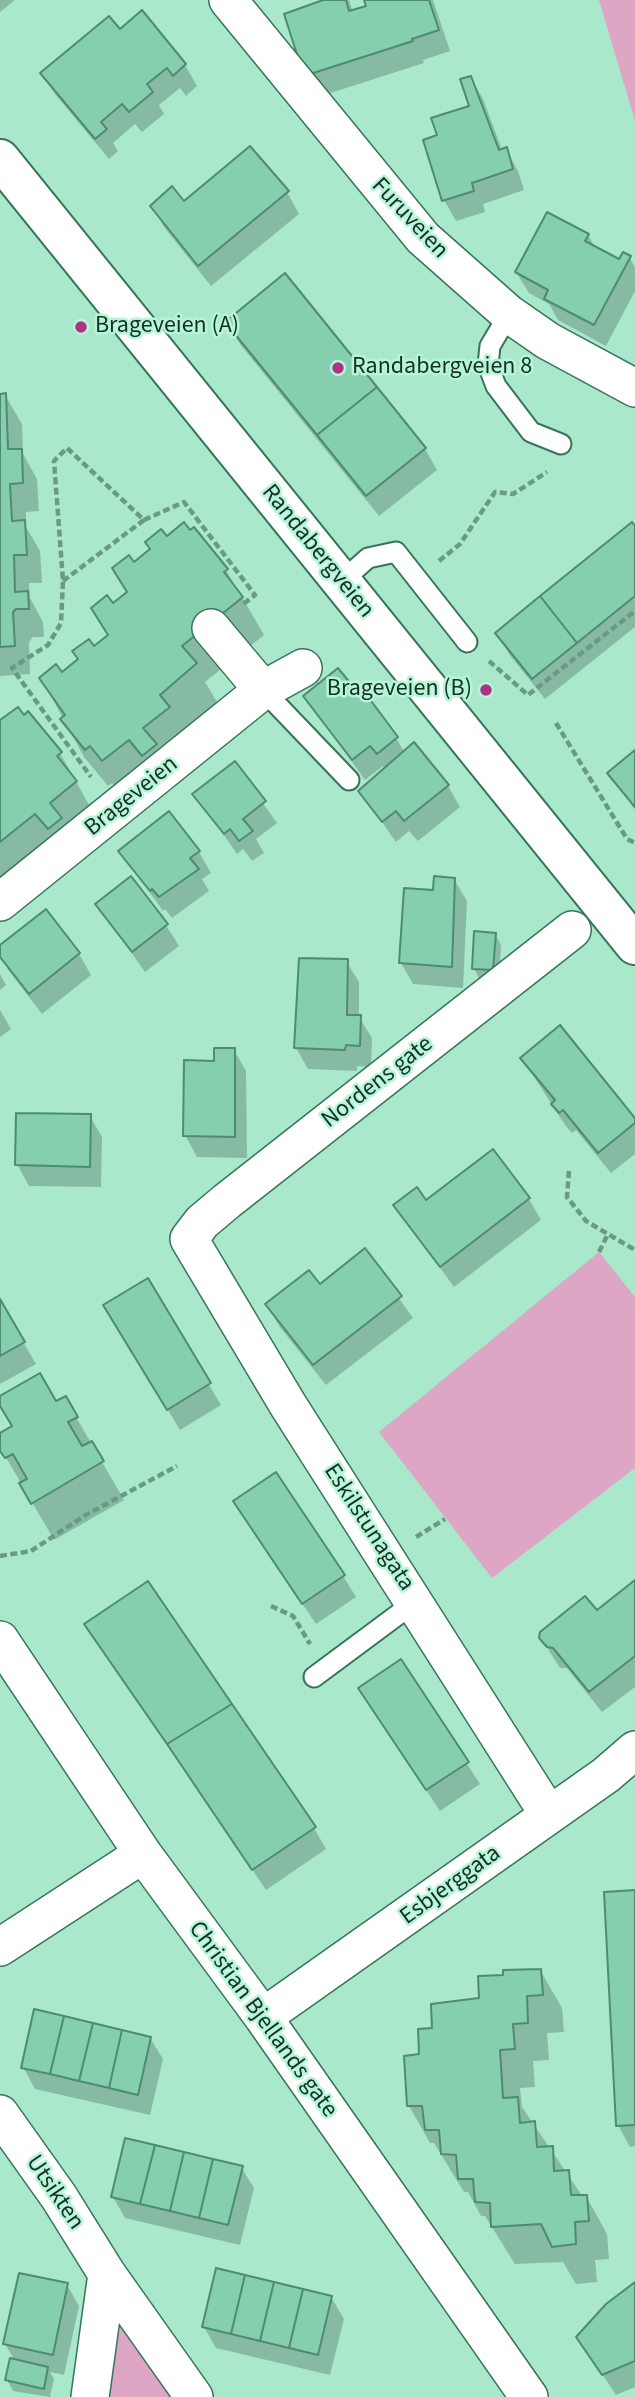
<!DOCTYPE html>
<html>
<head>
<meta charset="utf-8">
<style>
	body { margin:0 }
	canvas { display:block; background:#a9e8cb }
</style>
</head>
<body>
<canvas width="635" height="2397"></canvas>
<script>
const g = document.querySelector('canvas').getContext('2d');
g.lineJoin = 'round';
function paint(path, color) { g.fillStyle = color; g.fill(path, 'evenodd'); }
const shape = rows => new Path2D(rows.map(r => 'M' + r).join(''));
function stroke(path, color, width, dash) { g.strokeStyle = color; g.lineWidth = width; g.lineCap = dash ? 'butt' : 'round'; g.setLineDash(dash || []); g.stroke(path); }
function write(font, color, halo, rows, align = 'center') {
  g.font = font + ' "Source Sans 3",sans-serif'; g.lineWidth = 5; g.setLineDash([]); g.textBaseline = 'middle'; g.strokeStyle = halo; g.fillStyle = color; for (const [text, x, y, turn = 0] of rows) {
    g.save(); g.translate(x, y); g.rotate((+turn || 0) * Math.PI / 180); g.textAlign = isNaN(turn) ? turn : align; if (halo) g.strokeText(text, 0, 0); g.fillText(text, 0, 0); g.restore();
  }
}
paint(shape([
	[599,0,635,0,635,121],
	[599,1252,635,1297,635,1468,492,1578,379,1432],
	[121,2323,172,2397,108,2397]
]), '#dea6c5');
paint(shape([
	[0,0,15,0,0,12],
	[324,0,349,0,353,12,368,7,366,0,433,0,450,51,423,60,424,63,318,97,306,75],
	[142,13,185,65,197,86,186,96,180,88,159,105,164,114,142,132,135,124,113,143,118,151,109,159,55,94,42,73,120,31],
	[471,78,483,99,502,150,506,149,518,171,524,190,483,204,485,212,456,221,444,200,439,136,471,108],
	[287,192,299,214,211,286,164,227,152,206],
	[588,235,596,249,620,262,629,257,635,267,635,291,606,346,558,320,549,304,529,293,516,272],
	[227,323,425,449,437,470,379,516,240,344],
	[0,395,5,395,22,424,23,454,37,479,39,511,26,512,26,527,40,551,42,583,29,583,30,598,43,622,44,637,33,637,29,642,30,674,0,676],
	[635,529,635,627,545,699,509,654,497,633],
	[167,539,226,570,264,635,205,682,217,702,183,732,125,798,112,783,108,786,84,757,41,678,62,675,109,636,113,605,129,593,134,565],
	[355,692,396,738,405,753,448,786,460,807,418,841,409,831,396,842,360,791,386,769,383,766,365,780,305,696],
	[0,723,60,753,97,819,0,897],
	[635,752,635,810,610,773],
	[234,763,277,823,256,839,264,853,252,861,243,849,237,854,195,794],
	[120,851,199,852,211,873,202,879,209,891,172,918,165,909,163,911],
	[454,879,467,901,463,988,413,984,401,963,435,892],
	[97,904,166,925,179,946,145,972],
	[495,934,501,945,499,981,480,980,474,969],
	[0,947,79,954,91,975,42,1014,9,971,0,956],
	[346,961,359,982,359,1017,372,1038,371,1067,357,1066,357,1071,308,1069,296,1048],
	[0,974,6,985,0,990],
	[0,1010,11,1029,0,1037],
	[234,1050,246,1071,247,1158,197,1157,185,1135,216,1062],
	[522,1058,635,1120,635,1154,611,1173,576,1130,572,1133,565,1125],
	[90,1116,102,1137,101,1187,29,1186,17,1164],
	[529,1199,541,1220,454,1287,395,1206],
	[365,1251,413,1318,326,1385,279,1326,267,1305,320,1286],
	[147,1281,221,1405,180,1430,118,1327],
	[0,1303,36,1364,0,1384],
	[0,1398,56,1403,65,1398,124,1500,54,1540,0,1447,0,1435,14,1427],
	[248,1523,343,1576,356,1597,316,1624],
	[635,1583,635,1687,602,1712,567,1668,560,1668,541,1638,596,1613],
	[87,1625,314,1828,326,1849,266,1890],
	[401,1662,480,1784,440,1811,373,1710],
	[635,1892,635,2146,630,2147,618,2125],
	[540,1970,562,2008,564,2032,547,2033,549,2060,533,2061,535,2087,520,2088,522,2107,583,2197,586,2196,607,2234,609,2259,595,2260,597,2282,576,2284,563,2262,515,2264,485,2216,481,2216,468,2192,464,2192,434,2143,430,2143,409,2106,421,2056,434,2029,481,2000],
	[150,2038,163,2059,150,2115,35,2089,23,2067],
	[241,2167,254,2188,240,2245,125,2218,113,2197],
	[67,2285,79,2306,64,2375,50,2372,54,2379,50,2397,13,2391,7,2380,15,2361,5,2344],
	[635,2285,635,2387,616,2395,578,2337],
	[331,2297,344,2319,330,2375,216,2348,204,2327]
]), '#0003');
const building = shape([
	[323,0,346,0,349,11,366,6,364,0,429,0,439,30,412,39,413,41,304,76,284,14,323,0],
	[142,10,186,64,173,76,167,68,147,84,153,92,129,112,122,104,101,122,107,129,95,139,40,73,109,16,120,29,142,10],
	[471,76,499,150,507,147,513,169,472,183,474,191,442,201,423,140,437,135,431,118,469,106,460,79,471,76],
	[250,146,289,191,198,266,150,206,172,186,184,201,250,146],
	[547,212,589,234,585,241,619,259,623,252,631,256,594,325,544,299,548,290,515,272,547,212],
	[285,273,377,387,317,435,225,322,285,273],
	[377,387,426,448,366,496,317,435,377,387],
	[6,393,8,449,22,449,23,483,10,484,12,521,25,520,27,555,14,555,15,592,28,591,29,609,16,609,13,612,15,646,0,647,0,394,6,393],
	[184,522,190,530,194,527,228,569,224,572,243,597,182,646,197,663,160,695,170,707,143,728,157,744,142,756,129,740,102,761,90,746,85,750,60,719,65,715,39,678,56,664,62,672,78,659,72,651,89,639,94,646,108,635,91,608,107,595,113,603,127,592,112,568,129,555,134,562,150,549,145,542,161,529,167,536,184,522],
	[632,522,635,526,635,596,577,643,540,596,632,522],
	[540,596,577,643,532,679,495,633,540,596],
	[338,668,355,689,360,686,398,737,377,754,370,746,352,760,303,696,338,668],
	[18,707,24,715,28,711,62,752,57,756,77,781,50,803,62,818,48,829,35,814,0,842,0,720,18,707],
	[414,742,449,785,404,821,396,811,382,822,358,791,414,742],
	[635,750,635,807,607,773,635,750],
	[235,761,266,801,243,819,253,831,239,841,230,829,224,834,192,794,235,761],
	[169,811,200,851,190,858,199,869,159,897,152,889,150,891,118,851,169,811],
	[131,876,168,924,132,952,95,904,131,876],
	[434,876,455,878,452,967,399,963,404,888,433,890,434,876],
	[46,909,80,953,29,994,0,957,0,945,46,909],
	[474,931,496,933,493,970,472,969,474,931],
	[299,958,348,959,347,1015,361,1015,360,1046,346,1045,345,1050,294,1048,299,958],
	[560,1025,635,1118,635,1123,598,1153,563,1110,559,1113,551,1104,555,1100,520,1058,560,1025],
	[214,1048,235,1048,235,1137,183,1136,184,1060,214,1061,214,1048],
	[16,1113,91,1114,90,1167,15,1165,16,1113],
	[493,1149,530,1198,440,1267,393,1205,417,1187,426,1200,493,1149],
	[365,1248,402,1296,313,1365,265,1304,309,1270,320,1284,365,1248],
	[148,1278,211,1383,167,1410,103,1305,148,1278],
	[0,1299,25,1342,0,1356,0,1299],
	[40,1373,56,1401,66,1396,78,1417,68,1422,82,1446,92,1441,104,1461,31,1504,19,1483,27,1479,13,1454,5,1458,0,1451,0,1433,12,1426,0,1406,0,1396,40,1373],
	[276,1472,345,1575,302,1604,233,1501,276,1472],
	[635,1580,635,1656,589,1692,553,1648,547,1647,539,1638,540,1632,585,1596,597,1610,635,1580],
	[148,1581,232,1704,167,1744,84,1624,148,1581],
	[401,1659,469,1762,426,1790,358,1688,401,1659],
	[232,1704,316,1827,252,1870,167,1744,232,1704],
	[635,1890,635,2125,616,2126,604,1892,635,1890],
	[541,1969,543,1995,527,1996,528,2023,513,2024,515,2049,500,2050,503,2098,518,2097,520,2123,535,2121,537,2147,553,2146,554,2171,569,2170,571,2195,587,2195,589,2221,575,2222,576,2244,552,2247,541,2224,491,2227,490,2203,475,2202,473,2179,458,2179,456,2155,441,2154,439,2130,425,2130,422,2106,407,2106,404,2056,419,2054,418,2029,432,2028,431,2004,479,1998,478,1976,503,1975,503,1970,541,1969],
	[34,2009,64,2016,50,2074,21,2068,34,2009],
	[64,2016,93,2023,79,2081,50,2074,64,2016],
	[93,2023,122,2030,109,2088,79,2081,93,2023],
	[122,2030,151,2037,138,2095,109,2088,122,2030],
	[125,2138,155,2145,140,2204,111,2197,125,2138],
	[155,2145,184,2152,170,2211,140,2204,155,2145],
	[184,2152,213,2159,199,2218,170,2211,184,2152],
	[213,2159,243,2166,228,2225,199,2218,213,2159],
	[216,2268,245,2275,231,2334,202,2327,216,2268],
	[19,2273,68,2283,53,2355,3,2344,19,2273],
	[245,2275,274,2282,260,2341,231,2334,245,2275],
	[274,2282,303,2289,289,2348,260,2341,274,2282],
	[635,2282,635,2361,602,2375,576,2337,606,2304,635,2282],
	[303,2289,332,2296,318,2355,289,2348,303,2289],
	[10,2358,48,2367,44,2389,5,2380,10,2358]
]);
paint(building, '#85ceae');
stroke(building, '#4e8b71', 2);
const lane = shape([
	[509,314,490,346,488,365,496,386,531,432,561,444],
	[341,582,368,558,396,552,467,642],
	[263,690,349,780],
	[314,1677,415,1602]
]);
const street = shape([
	[228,0,423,238,509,314,548,341,635,388],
	[211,628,263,690],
	[0,902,263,690,303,668],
	[0,1640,143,1854,263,2017,529,2397],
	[549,1815,288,1405,189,1239,202,1222,227,1201,572,930],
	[0,1947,143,1854],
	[263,2017,606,1775,635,1750],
	[0,2114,59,2197,107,2274,194,2397],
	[90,2397,107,2274]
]);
const secondary = shape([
	[0,159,635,945]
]);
stroke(lane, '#37745c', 23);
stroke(street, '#37745c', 40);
stroke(secondary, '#37745c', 42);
stroke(shape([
	[144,520,184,502,255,595,242,605],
	[439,561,460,544,495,492,513,494,547,472],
	[63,581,144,520,67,448,54,461,63,581,61,623,48,645,12,668,91,777],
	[489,661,528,695,635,611],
	[556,723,627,839,635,843],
	[569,1171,567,1197,586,1221,635,1250],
	[599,1252,608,1234],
	[416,1537,445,1519],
	[0,1556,31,1551,84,1516,177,1466],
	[271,1606,293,1616,310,1644]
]), '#6a9984', 4.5, [7, 3.5]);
stroke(lane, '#fff', 19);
stroke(street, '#fff', 37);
stroke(secondary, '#fff', 38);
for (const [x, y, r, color] of [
	[81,327,7,"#af3384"],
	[338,368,7,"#af3384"],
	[486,690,7,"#af3384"]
]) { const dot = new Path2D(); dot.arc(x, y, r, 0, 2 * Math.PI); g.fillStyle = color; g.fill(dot); stroke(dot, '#b6f6d8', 2.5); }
write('24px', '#163025', '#b6f6d8', [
	["Furuveien",409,219,47],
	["Randabergveien",317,552,51],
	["Brageveien",132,797,-39],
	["Nordens gate",378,1083,-38],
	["Eskilstunagata",368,1528,57],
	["Esbjerggata",451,1886,-36],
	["Christian Bjellands gate",262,2020,54],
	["Utsikten",54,2193,56]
]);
write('24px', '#163025', '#b6f6d8', [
	["Brageveien (A)",95,327],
	["Randabergveien 8",352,368],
	["Brageveien (B)",472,690,"right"]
], 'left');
</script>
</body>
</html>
